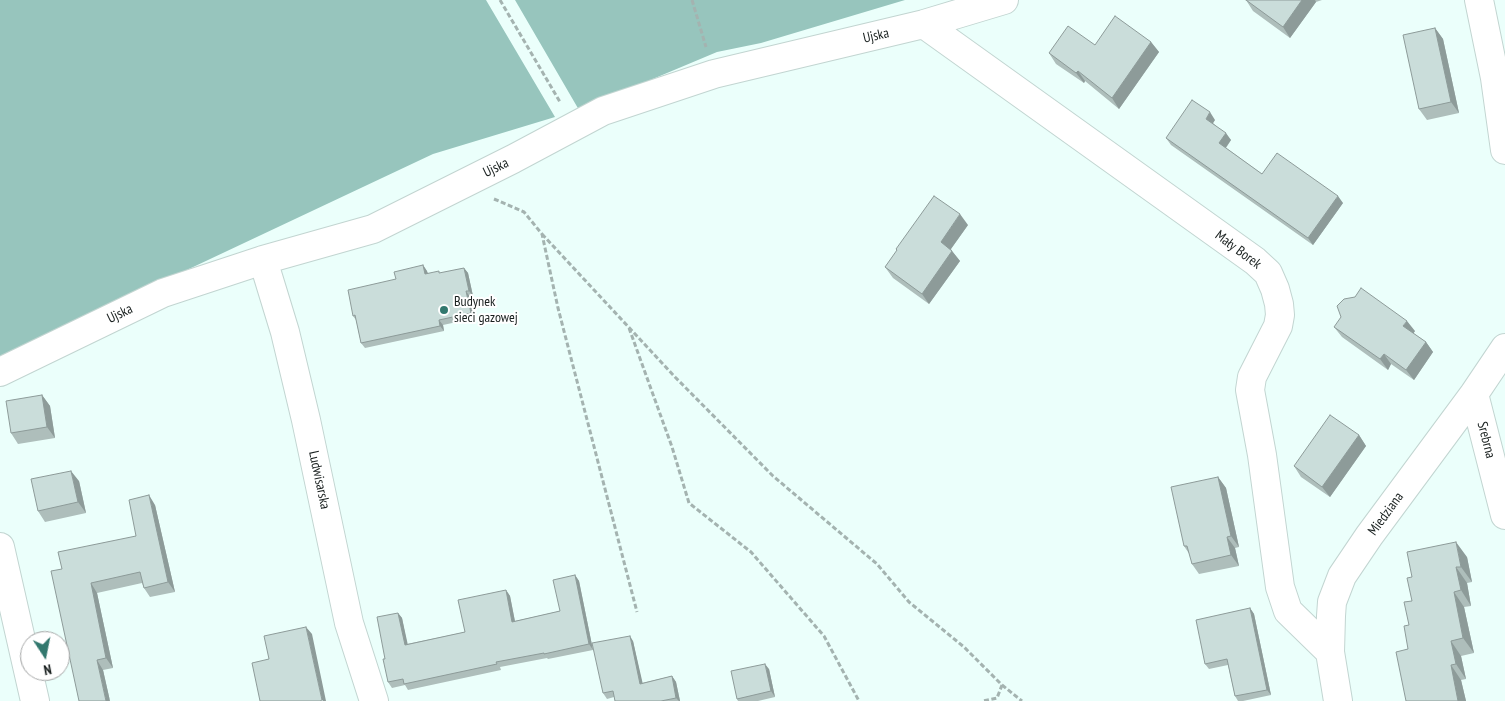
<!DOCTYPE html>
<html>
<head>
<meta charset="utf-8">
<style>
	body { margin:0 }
	#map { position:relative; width:1505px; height:701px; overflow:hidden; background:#ebfffb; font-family:"PT Sans Narrow",sans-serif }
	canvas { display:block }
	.north { position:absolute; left:20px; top:631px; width:50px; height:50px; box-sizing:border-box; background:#fff; border:1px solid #a3a5a5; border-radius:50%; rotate:169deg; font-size:14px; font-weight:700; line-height:20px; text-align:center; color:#181f1e }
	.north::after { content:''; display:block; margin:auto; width:18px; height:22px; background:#32786e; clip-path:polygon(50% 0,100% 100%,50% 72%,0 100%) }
</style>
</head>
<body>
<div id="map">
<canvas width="1505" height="701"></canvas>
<div class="north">N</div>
</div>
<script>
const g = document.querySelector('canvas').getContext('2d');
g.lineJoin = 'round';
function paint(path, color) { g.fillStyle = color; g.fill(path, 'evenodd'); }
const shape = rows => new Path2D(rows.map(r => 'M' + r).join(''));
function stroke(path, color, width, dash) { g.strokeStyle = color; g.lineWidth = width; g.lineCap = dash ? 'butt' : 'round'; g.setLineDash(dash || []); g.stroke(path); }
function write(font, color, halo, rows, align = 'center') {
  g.font = font + ' "PT Sans Narrow",sans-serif'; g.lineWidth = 4; g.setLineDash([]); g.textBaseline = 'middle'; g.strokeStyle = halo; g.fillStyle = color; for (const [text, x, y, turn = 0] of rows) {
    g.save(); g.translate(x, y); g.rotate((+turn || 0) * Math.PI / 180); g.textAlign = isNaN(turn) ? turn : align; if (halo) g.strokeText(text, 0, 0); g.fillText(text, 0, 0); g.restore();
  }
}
paint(shape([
	[0,0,486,0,555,117,433,154,0,358],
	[515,0,905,0,761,43,717,52,579,110]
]), '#97c5bd');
const street = shape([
	[1479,0,1495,78,1505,150],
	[924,24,1255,261,1268,273,1275,289,1279,304,1280,315,1278,326,1252,377,1250,390,1262,455,1280,587,1288,611,1330,652],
	[263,260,285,332,306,420,349,623,374,701],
	[0,372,163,293,263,260,373,229,513,159,603,111,714,74,924,24,1004,0],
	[1474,394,1505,515],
	[0,547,35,701],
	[1338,701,1330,652,1331,616,1332,602,1342,576,1369,536,1474,394,1505,348]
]);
stroke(street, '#c2d5d1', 30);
stroke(shape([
	[500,0,560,102],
	[692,0,706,47],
	[494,199,524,212,542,234,558,308,637,612],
	[542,234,675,377,773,476,877,564,909,602,964,647,1002,685,997,698,983,701],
	[629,328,672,447,689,503,751,552,824,636,859,701],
	[1002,685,1022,701]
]), '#a4b3b0', 3, [5, 2.5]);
stroke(street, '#fff', 28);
paint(shape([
	[1246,0,1322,0,1316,2,1290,38,1253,11],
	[1435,28,1443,39,1459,113,1427,120,1419,109],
	[1151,42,1159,52,1119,109,1085,81,1084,83,1056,64,1049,53,1095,45],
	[1215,120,1213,123,1231,140,1226,148,1262,174,1343,203,1313,245,1171,145,1166,138],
	[968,225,951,249,952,251,960,261,929,304,893,278,885,267,897,251,896,249],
	[423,265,428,273,440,273,464,268,468,273,473,296,470,297,475,318,443,325,444,331,365,348,361,343,356,320,353,316,396,279],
	[1334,327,1415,331,1413,333,1426,342,1433,352,1414,380,1391,364,1388,370,1342,337],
	[42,395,50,406,55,438,18,444,11,433],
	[1359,435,1366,446,1330,497,1301,477,1294,466],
	[1218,477,1226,488,1239,547,1235,548,1239,566,1199,574,1192,564,1190,555,1184,546],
	[79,481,86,513,45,522,38,511],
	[155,505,175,592,150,597,144,588,142,583,97,593,113,668,103,670,110,701,62,569,136,536],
	[1467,557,1472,582,1467,583,1471,606,1464,607,1474,653,1461,656,1466,679,1461,680,1466,701,1406,701,1409,625,1412,601,1412,577],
	[575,575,579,581,593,650,548,659,547,658,500,667,501,670,408,690,405,685,392,688,388,682,385,659,398,613,402,618,407,644,465,632,506,590,510,596,515,621,560,611],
	[1250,608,1254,614,1271,695,1243,701,1238,701,1235,696,1228,665,1209,669,1205,664],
	[633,641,642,683,672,676,676,682,680,701,615,701,614,697,607,699,603,693],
	[769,669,775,697,758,701,738,701,737,699]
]), '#aebebb');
paint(shape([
	[1302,0,1315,0,1316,2,1290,38,1283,27],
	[1435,28,1443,39,1459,113,1451,102],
	[1151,42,1159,52,1119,109,1112,98],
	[1078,71,1085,81,1084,83,1076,73],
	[1210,112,1215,120,1211,126,1206,119],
	[1226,133,1231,140,1224,150,1219,143],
	[1338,196,1343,203,1313,245,1308,238],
	[960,214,968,225,948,253,941,242],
	[952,251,960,261,929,304,922,294],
	[423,265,427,271,429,279,425,274],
	[464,268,468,273,473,296,469,291],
	[466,291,470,297,475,318,471,313],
	[439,320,443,325,444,331,440,326],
	[1407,321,1415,331,1411,337,1403,326],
	[1426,342,1433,352,1414,380,1406,370],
	[1384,354,1391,364,1388,370,1380,359],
	[42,395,50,406,55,438,47,427],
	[1359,435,1366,446,1330,497,1322,487],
	[71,471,79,481,86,513,78,502],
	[1218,477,1226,488,1239,547,1231,536],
	[149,495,155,505,175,592,168,582],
	[1227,537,1235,548,1239,566,1231,555],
	[1456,542,1467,557,1472,582,1461,567],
	[1456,567,1467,583,1471,606,1461,590],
	[575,575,579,581,593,650,589,644],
	[91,583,97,593,113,668,106,658],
	[506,590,510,596,516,627,512,622],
	[1454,592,1464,607,1474,653,1463,638],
	[1250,608,1254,614,1271,695,1267,690],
	[398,613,402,618,409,650,405,645],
	[306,627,312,634,326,701,323,701,322,700],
	[630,636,633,641,644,689,640,684],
	[1451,641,1461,656,1466,679,1456,664],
	[97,660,103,670,110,701,106,701],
	[765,664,769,669,775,697,771,691],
	[1451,665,1461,680,1466,701,1458,701],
	[672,676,676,682,680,701,679,701,676,698]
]), '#8d9b99');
const building = shape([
	[1246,0,1302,0,1283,27,1246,0],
	[1115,16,1151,42,1112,98,1078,71,1076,73,1049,53,1068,26,1095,45,1115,16],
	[1435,28,1451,102,1419,109,1403,35,1435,28],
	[1192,100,1210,112,1206,119,1226,133,1219,143,1262,174,1277,153,1338,196,1308,238,1166,138,1192,100],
	[934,196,960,214,941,242,952,251,922,294,885,267,897,250,896,249,934,196],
	[423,265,425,274,439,271,439,273,464,268,469,291,466,291,471,313,439,320,440,326,361,343,355,315,353,316,348,290,396,279,394,272,423,265],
	[1361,288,1407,321,1403,326,1426,342,1406,370,1384,354,1380,359,1334,327,1341,317,1337,306,1344,299,1355,297,1361,288],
	[42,395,47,427,11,433,6,401,42,395],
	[1330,415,1359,435,1322,487,1294,466,1330,415],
	[71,471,78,502,38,511,31,479,71,471],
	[1218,477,1231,536,1227,537,1231,555,1192,564,1187,546,1184,546,1171,487,1218,477],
	[149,495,168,582,144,588,140,572,91,583,106,658,97,660,106,701,79,701,51,571,62,569,58,552,136,536,129,500,149,495],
	[1456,542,1461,567,1456,567,1461,590,1454,592,1463,638,1451,641,1456,664,1451,665,1458,701,1406,701,1396,652,1408,649,1404,626,1409,625,1404,602,1412,601,1407,578,1412,577,1407,552,1456,542],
	[575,575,589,644,544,654,544,653,496,662,497,664,404,684,403,679,388,682,383,659,385,659,377,617,398,613,405,645,465,632,458,600,506,590,512,622,560,611,553,580,575,575],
	[1250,608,1267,690,1235,696,1227,659,1205,664,1196,620,1250,608],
	[306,627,322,700,320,701,260,701,252,663,269,659,264,636,306,627],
	[630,636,640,684,672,676,676,698,661,701,615,701,613,691,603,693,592,643,630,636],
	[765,664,771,691,737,699,731,671,765,664]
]);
paint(building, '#caddda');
stroke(building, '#8d9b99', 1);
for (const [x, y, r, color] of [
	[444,310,5,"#32786e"]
]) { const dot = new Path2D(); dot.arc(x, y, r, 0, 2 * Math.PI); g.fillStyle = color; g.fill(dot); stroke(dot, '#fff', 2); }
write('14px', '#181f1e', '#fff', [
	["Ujska",876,36,-13],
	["Ujska",496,168,-26],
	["Mały Borek",1238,250,37],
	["Ujska",120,314,-26],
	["Srebrna",1486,440,76],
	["Ludwisarska",319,480,78],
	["Miedziana",1386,514,-54]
]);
write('14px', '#181f1e', '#fff', [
	["Budynek",454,302],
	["sieci gazowej",454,318]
], 'left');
</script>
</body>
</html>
